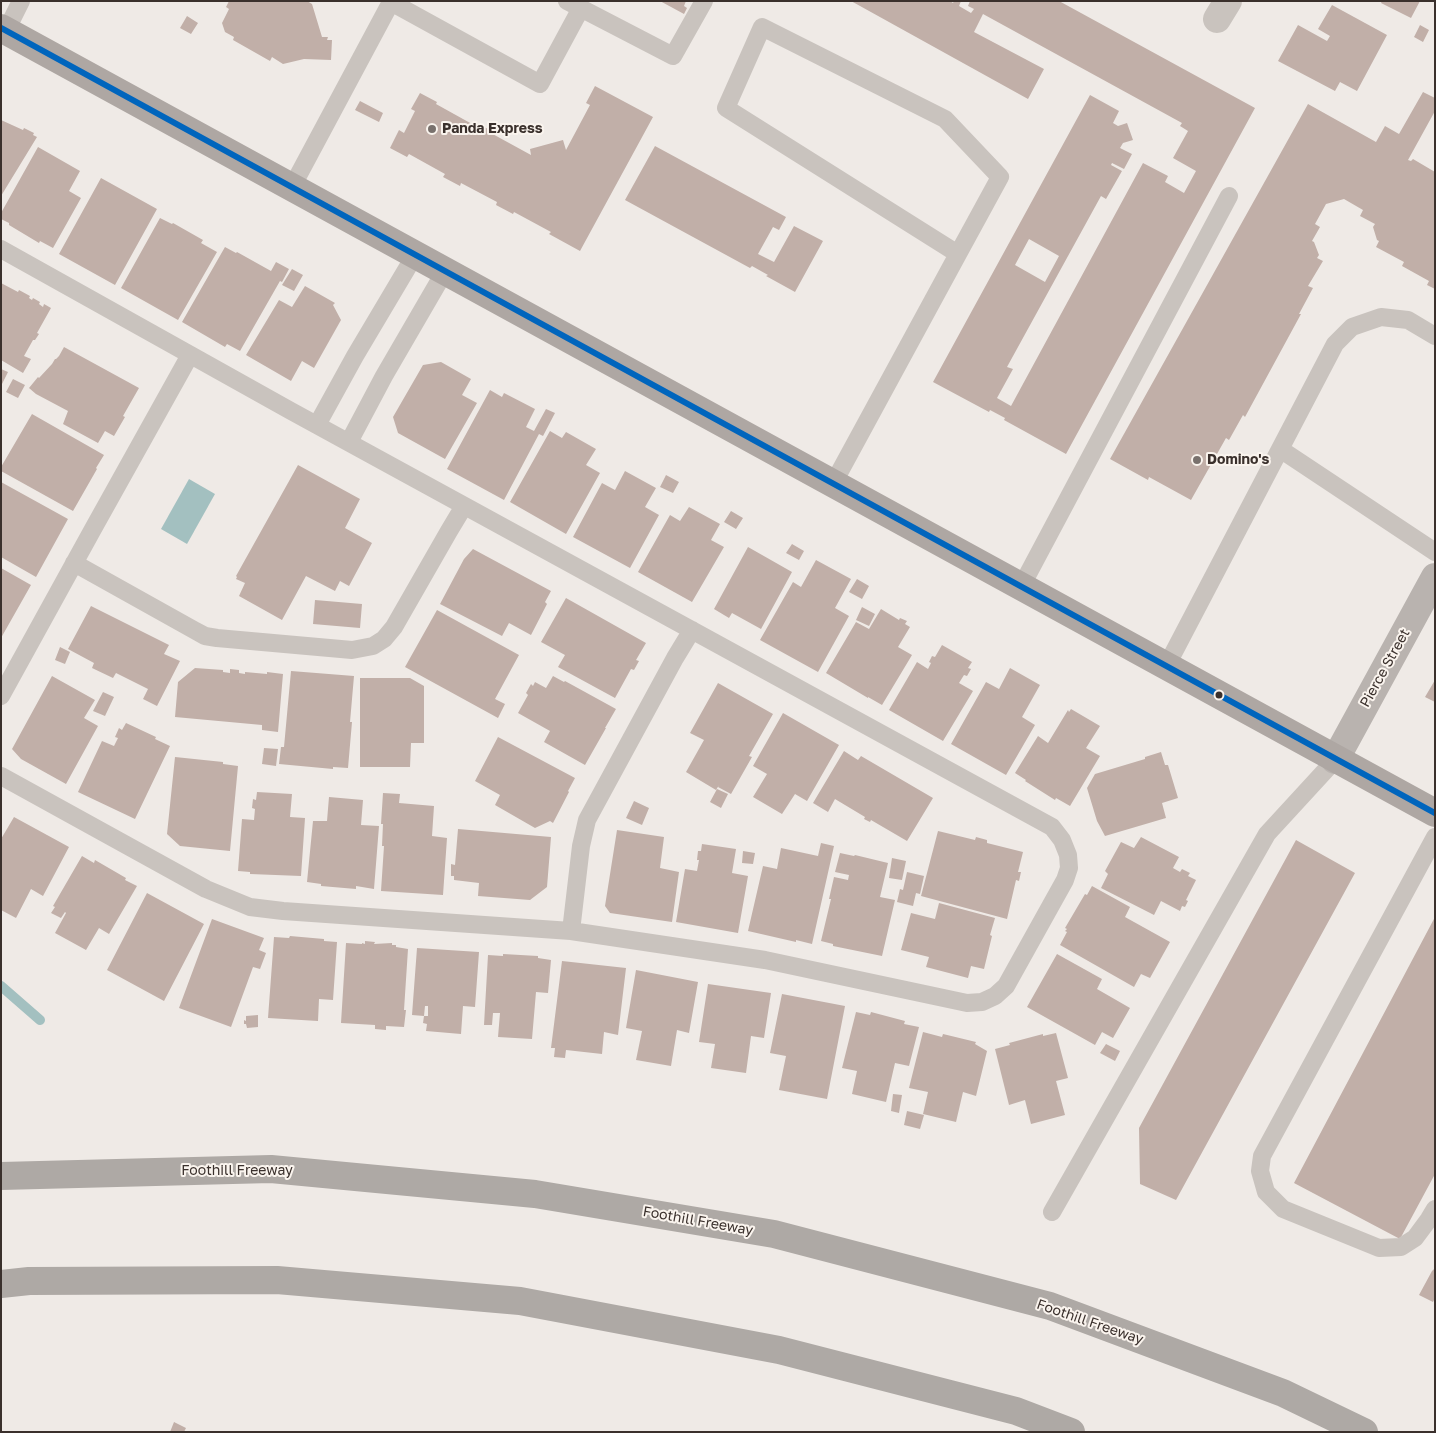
<!DOCTYPE html>
<html>
<head>
<meta charset="utf-8">
<style>
	body { margin:0 }
	#map { position:relative; width:1436px; height:1433px; overflow:hidden; background:#efeae6; font-family:"Golos Text",sans-serif }
	canvas { display:block }
	.frame { position:absolute; inset:0; border:2px solid #3a302c; pointer-events:none }
</style>
</head>
<body>
<div id="map">
<canvas width="1436" height="1433"></canvas>
<div class="frame"></div>
</div>
<script>
const g = document.querySelector('canvas').getContext('2d');
g.lineJoin = 'round';
function paint(path, color) { g.fillStyle = color; g.fill(path, 'evenodd'); }
const shape = rows => new Path2D(rows.map(r => 'M' + r).join(''));
function stroke(path, color, width, dash) { g.strokeStyle = color; g.lineWidth = width; g.lineCap = dash ? 'butt' : 'round'; g.setLineDash(dash || []); g.stroke(path); }
function write(font, color, halo, rows, align = 'center') {
  g.font = font + ' "Golos Text",sans-serif'; g.lineWidth = 4; g.setLineDash([]); g.textBaseline = 'middle'; g.strokeStyle = halo; g.fillStyle = color; for (const [text, x, y, turn = 0] of rows) {
    g.save(); g.translate(x, y); g.rotate((+turn || 0) * Math.PI / 180); g.textAlign = isNaN(turn) ? turn : align; if (halo) g.strokeText(text, 0, 0); g.fillText(text, 0, 0); g.restore();
  }
}
paint(shape([
	[189,479,215,494,187,544,161,529]
]), '#a3c0c0');
stroke(shape([
	[1,986,40,1020]
]), '#a3c0c0', 10);
paint(shape([
	[229,1,307,1,312,4,322,37,328,37,327,40,332,40,331,60,304,59,283,64,272,57,270,61,233,40,234,37,225,32,222,23,229,9,226,7],
	[660,1,686,1,684,6,687,8,684,14],
	[851,1,950,1,953,3,954,1,961,1,959,6,971,13,974,9,968,6,970,1,1059,1,1255,108,1066,454,1004,420,1005,418,990,410,989,412,933,382,1090,95,1119,111,1113,123,1118,126,1127,123,1133,140,1123,143,1120,148,1132,154,1124,169,1112,163,1111,165,1122,171,1106,199,1101,196,1007,367,1013,369,997,398,1011,406,1143,163,1168,176,1165,182,1184,193,1196,171,1173,158,1188,131,1180,126,1182,123,983,14,974,32,1044,69,1028,99],
	[1029,239,1059,256,1045,282,1015,265],
	[1382,1,1420,1,1411,18,1381,3],
	[1332,5,1387,35,1357,91,1340,82,1335,91,1278,61,1298,25,1327,41,1330,36,1318,29],
	[187,16,198,23,191,34,180,28],
	[1420,25,1429,30,1423,42,1414,37],
	[595,86,653,117,580,251,549,234,551,232,514,212,513,214,496,205,497,202,461,183,460,186,443,177,445,174,409,154,407,157,390,148,399,130,404,133,415,111,411,109,420,93,437,102,436,104,472,124,473,121,490,130,489,132,531,155,530,149,563,140,566,150,590,105,586,103],
	[1423,92,1435,98,1435,111,1408,160,1411,161,1413,159,1435,172,1435,289,1427,285,1429,281,1402,266,1404,262,1376,247,1379,241,1377,240,1373,227,1375,224,1360,216,1363,210,1344,199,1326,204,1315,224,1320,227,1312,241,1314,242,1319,255,1317,258,1323,261,1308,286,1313,288,1299,314,1301,314,1245,417,1243,415,1229,440,1226,438,1191,500,1149,477,1148,480,1110,459,1308,104,1376,142,1385,126,1399,134],
	[360,101,383,113,379,122,355,110],
	[1,120,23,130,24,128,34,133,33,135,37,137,1,196],
	[655,146,786,217,779,230,773,227,758,254,774,262,794,226,823,241,795,292,766,276,768,275,752,266,750,268,625,200],
	[38,147,80,171,69,191,81,198,53,248,40,241,39,243,9,225,9,223,1,219,1,213],
	[101,178,157,209,115,285,59,254],
	[160,218,172,224,173,223,203,240,201,243,217,252,178,320,121,288],
	[225,247,236,253,237,252,271,271,276,262,289,269,282,282,280,281,240,351,227,344,225,347,182,322],
	[292,269,303,275,294,291,282,285],
	[1,283,18,292,19,290,30,296,29,298,32,300,33,298,40,302,39,304,43,307,44,304,51,308,37,333,39,334,35,340,33,340,24,356,31,359,23,373,1,360],
	[305,286,335,303,333,305,341,320,314,368,302,361,291,381,246,355,279,300,292,307],
	[64,347,139,388,123,416,125,417,114,436,105,431,98,443,63,424,68,411,36,394,29,388,38,377,39,378,52,364,55,359,56,359,59,356],
	[441,362,471,379,462,395,477,403,445,459,398,433,393,417,423,365],
	[1,369,8,372,1,386],
	[13,379,25,385,18,398,6,392],
	[490,390,502,397,504,393,535,409,526,427,534,431,546,409,555,413,543,436,539,434,504,500,447,469],
	[32,414,104,455,96,468,97,469,73,511,1,471,1,467],
	[550,431,562,438,566,432,596,449,586,465,600,473,566,534,510,502],
	[298,465,360,499,345,528,372,543,349,586,340,581,335,591,306,576,282,620,239,596,245,583,236,579,237,577,236,576],
	[625,471,656,488,645,507,659,515,630,568,573,537,602,483,615,490],
	[666,475,679,482,673,493,660,487],
	[1,482,68,519,36,577,1,557],
	[689,507,720,524,711,540,724,547,692,602,638,572,670,515,680,521],
	[731,511,743,518,736,529,724,522],
	[792,544,804,551,799,560,786,553],
	[748,547,792,572,761,629,732,613,729,618,714,609],
	[473,549,551,591,545,602,547,604,531,635,509,623,502,636,440,604,464,559],
	[816,560,851,579,835,608,849,616,818,672,760,640,793,582,801,587],
	[1,568,31,585,1,638],
	[857,579,869,586,862,599,849,592],
	[566,598,646,643,636,660,639,661,634,670,631,669,615,698,558,667,565,655,541,642],
	[315,600,362,604,360,628,313,624],
	[91,606,169,645,164,654,180,661,157,706,143,699,148,689,116,673,113,678,92,668,94,663,68,649],
	[862,607,875,614,869,626,856,620],
	[881,609,899,620,900,618,907,621,905,624,910,627,898,647,912,655,882,705,868,697,868,698,826,673,856,622,869,629],
	[437,610,519,655,495,699,505,704,498,718,405,667],
	[942,645,972,662,968,668,971,669,967,676,964,675,959,683,973,691,943,741,889,710,917,662,928,669,931,663,929,662,932,656,935,657],
	[60,647,70,652,65,664,55,660],
	[195,668,223,670,223,672,230,673,230,669,239,670,239,673,245,674,245,672,267,674,267,672,283,674,278,732,262,730,262,725,175,717,178,682],
	[1010,668,1040,685,1022,717,1035,725,1006,775,951,744,986,682,999,689],
	[291,671,354,676,350,722,352,722,348,768,333,767,333,769,279,764,281,747,284,747],
	[52,676,95,700,84,718,98,726,66,784,21,759,12,749],
	[553,676,564,682,565,681,616,709,605,728,606,728,585,765,544,742,550,731,518,713,528,695,526,693,531,684,533,686,535,682,546,688],
	[360,678,410,678,424,686,424,743,411,743,410,767,360,767],
	[1435,680,1435,702,1425,697],
	[718,683,773,714,749,756,752,757,731,794,718,787,719,785,716,790,686,772,704,740,690,733],
	[103,692,114,697,105,716,93,711],
	[1071,709,1100,726,1086,748,1100,756,1070,806,1056,798,1055,800,1025,781,1026,780,1015,773,1038,736,1048,743,1068,710,1069,712],
	[783,713,839,745,807,801,795,794,782,814,753,797,767,774,753,766],
	[126,723,156,737,155,739,170,746,135,819,78,792,102,741,114,746,118,738,115,737,119,728,122,730],
	[498,737,575,778,568,791,569,792,553,823,550,821,535,828,495,805,500,795,475,781],
	[264,748,278,749,276,766,262,764],
	[844,751,858,760,861,756,933,798,907,841,871,820,870,822,864,819,865,817,835,799,828,812,813,803],
	[1161,752,1165,765,1168,765,1178,798,1162,803,1166,818,1105,836,1097,821,1087,788,1095,774,1145,759,1145,757],
	[175,757,223,762,223,764,238,766,230,851,180,846,167,834],
	[717,789,728,794,721,808,710,802],
	[257,792,292,794,290,817,305,818,301,876,250,874,250,872,238,871,242,819,254,820,255,809,252,808,253,799,256,800],
	[383,793,400,794,399,803,434,806,432,836,447,838,443,895,381,891,384,846,382,846,383,824,381,824],
	[329,797,363,800,361,825,379,826,374,889,356,886,356,889,321,886,321,884,307,882,313,821,327,821],
	[634,801,649,808,642,825,626,818],
	[14,817,69,847,43,896,31,889,16,918,1,910,1,839],
	[458,829,551,837,547,887,530,900,478,896,479,883,454,880,454,876,451,876,451,864,455,865],
	[617,830,664,837,660,868,679,872,672,922,610,913,605,906],
	[938,831,975,840,976,837,987,840,987,843,1023,852,1018,872,1021,872,1019,881,1016,880,1007,919,921,896],
	[1141,837,1179,857,1173,868,1180,872,1182,869,1190,873,1188,876,1196,880,1186,900,1188,901,1185,907,1182,906,1180,911,1161,901,1154,915,1101,888,1108,874,1105,871,1121,842,1134,848],
	[1296,840,1355,873,1176,1200,1140,1184,1139,1128],
	[821,843,834,846,812,944,796,940,796,942,748,931,763,866,777,869,781,848,818,856],
	[702,844,736,849,732,873,748,876,738,933,676,922,685,869,697,871,699,860,697,860,698,851,701,851],
	[743,851,755,853,753,864,742,863],
	[840,853,854,856,855,855,888,863,880,897,895,900,882,956,833,946,833,944,821,941,831,899,829,899,834,877,848,880,849,875,835,872],
	[82,856,94,863,95,860,126,878,125,880,137,886,109,934,99,928,86,950,55,933,66,913,65,912,61,918,51,913,55,907,53,906],
	[892,858,906,861,902,880,889,878],
	[907,872,924,876,920,894,916,893,913,906,897,902,900,889,903,890],
	[1092,886,1130,907,1125,917,1170,942,1150,978,1141,974,1134,987,1060,945,1067,932,1065,931,1067,929,1065,928,1085,894,1087,895],
	[147,893,204,924,164,1001,107,970],
	[939,903,995,918,990,935,992,936,984,969,971,966,968,978,926,967,929,957,901,950,911,913,935,919],
	[1435,917,1435,1174,1400,1239,1294,1183],
	[212,919,264,938,259,950,266,953,260,969,253,967,231,1027,179,1008],
	[290,936,324,939,324,941,337,942,333,1000,319,999,318,1021,268,1018,274,937,289,938],
	[365,941,375,942,374,944,392,943,392,945,396,945,396,947,408,949,404,1010,406,1010,404,1027,386,1026,386,1030,375,1029,375,1025,341,1023,346,943,362,944,362,943,365,944],
	[417,948,479,952,475,1007,463,1006,461,1034,426,1031,427,1024,423,1023,424,1016,428,1016,428,1006,425,1006,424,1016,412,1015],
	[503,954,538,956,538,958,551,960,548,993,536,992,532,1039,498,1037,500,1013,493,1013,492,1025,484,1025,488,955,503,956],
	[1057,954,1102,979,1097,989,1130,1008,1113,1038,1102,1032,1095,1045,1027,1007],
	[562,961,626,968,618,1035,604,1032,602,1054,566,1050,565,1058,554,1057,555,1048,551,1048],
	[636,970,698,982,689,1033,677,1030,671,1066,636,1060,642,1031,626,1028],
	[708,984,771,993,764,1038,751,1036,746,1073,711,1068,715,1044,699,1042],
	[782,994,845,1006,827,1099,779,1090,786,1056,770,1053],
	[856,1012,870,1015,871,1012,905,1021,904,1024,919,1027,909,1066,895,1063,886,1102,852,1094,857,1071,842,1068],
	[258,1015,258,1027,247,1028,246,1024,244,1024,244,1020,246,1021,246,1016],
	[923,1032,942,1037,943,1034,976,1042,975,1044,987,1051,976,1096,963,1092,956,1122,923,1114,928,1092,909,1088],
	[1056,1033,1068,1078,1056,1081,1065,1115,1031,1124,1025,1100,1009,1105,995,1049,1010,1045,1009,1043,1043,1034,1043,1036],
	[1106,1044,1120,1051,1115,1061,1100,1053],
	[893,1094,902,1095,899,1113,891,1111],
	[907,1111,924,1115,920,1129,904,1125],
	[1435,1268,1435,1298,1433,1302,1419,1295,1432,1271],
	[174,1422,186,1428,184,1432,170,1432]
]), '#c1afa8');
stroke(shape([
	[392,1,391,2,540,84,581,8],
	[567,1,673,56,704,1],
	[6,31,21,1],
	[292,187,391,2,390,1],
	[1,249,291,411,1052,827,1062,840,1068,855,1069,868,1065,880,1006,986,995,996,982,1002,967,1003,765,960,571,931,283,911,250,907,206,889,1,776],
	[317,425,355,356,415,255],
	[349,442,384,376,445,271],
	[1280,449,1435,552],
	[833,484,958,254,1000,177,945,119,762,27,726,108,958,254],
	[74,563,194,630,205,636,217,638,352,650,373,646,384,639,394,627,449,531,464,506],
	[1021,587,1229,196],
	[1166,667,1335,344,1352,327,1381,317,1408,320,1435,336],
	[1,696,93,529,190,355],
	[1435,837,1262,1156,1260,1171,1266,1192,1283,1209,1379,1248,1401,1247,1415,1238,1429,1219,1435,1209],
	[571,931,581,846,587,820,675,658,692,630],
	[1052,1212,1267,834,1335,760]
]), '#c9c3be', 18);
stroke(shape([
	[1217,19,1228,1]
]), '#c9c3be', 28);
stroke(shape([
	[1335,760,1435,577]
]), '#b9b3af', 28);
stroke(shape([
	[1,28,1435,813]
]), '#aea7a3', 28);
stroke(shape([
	[1,1176,271,1169,535,1194,774,1234,1050,1306,1283,1393,1364,1432],
	[1,1284,29,1281,277,1280,520,1301,779,1350,1016,1411,1071,1432]
]), '#aea9a5', 28);
stroke(shape([
	[1,28,1435,813]
]), '#0065bd', 6);
for (const [x, y, r, color] of [
	[432,129,5,"#79716d"],
	[1197,460,5,"#79716d"],
	[1219,695,4.5,"#3a302c"]
]) { const dot = new Path2D(); dot.arc(x, y, r, 0, 2 * Math.PI); g.fillStyle = color; g.fill(dot); stroke(dot, '#faf4ee', 2); }
write('bold 14px', '#3a302c', '#faf4ee', [
	["Panda Express",442,129],
	["Domino's",1207,460]
], 'left');
write('14px', '#3a302c', '#faf4ee', [
	["Pierce Street",1385,668,-61],
	["Foothill Freeway",237,1171],
	["Foothill Freeway",698,1221,10],
	["Foothill Freeway",1090,1322,19]
]);
</script>
</body>
</html>
